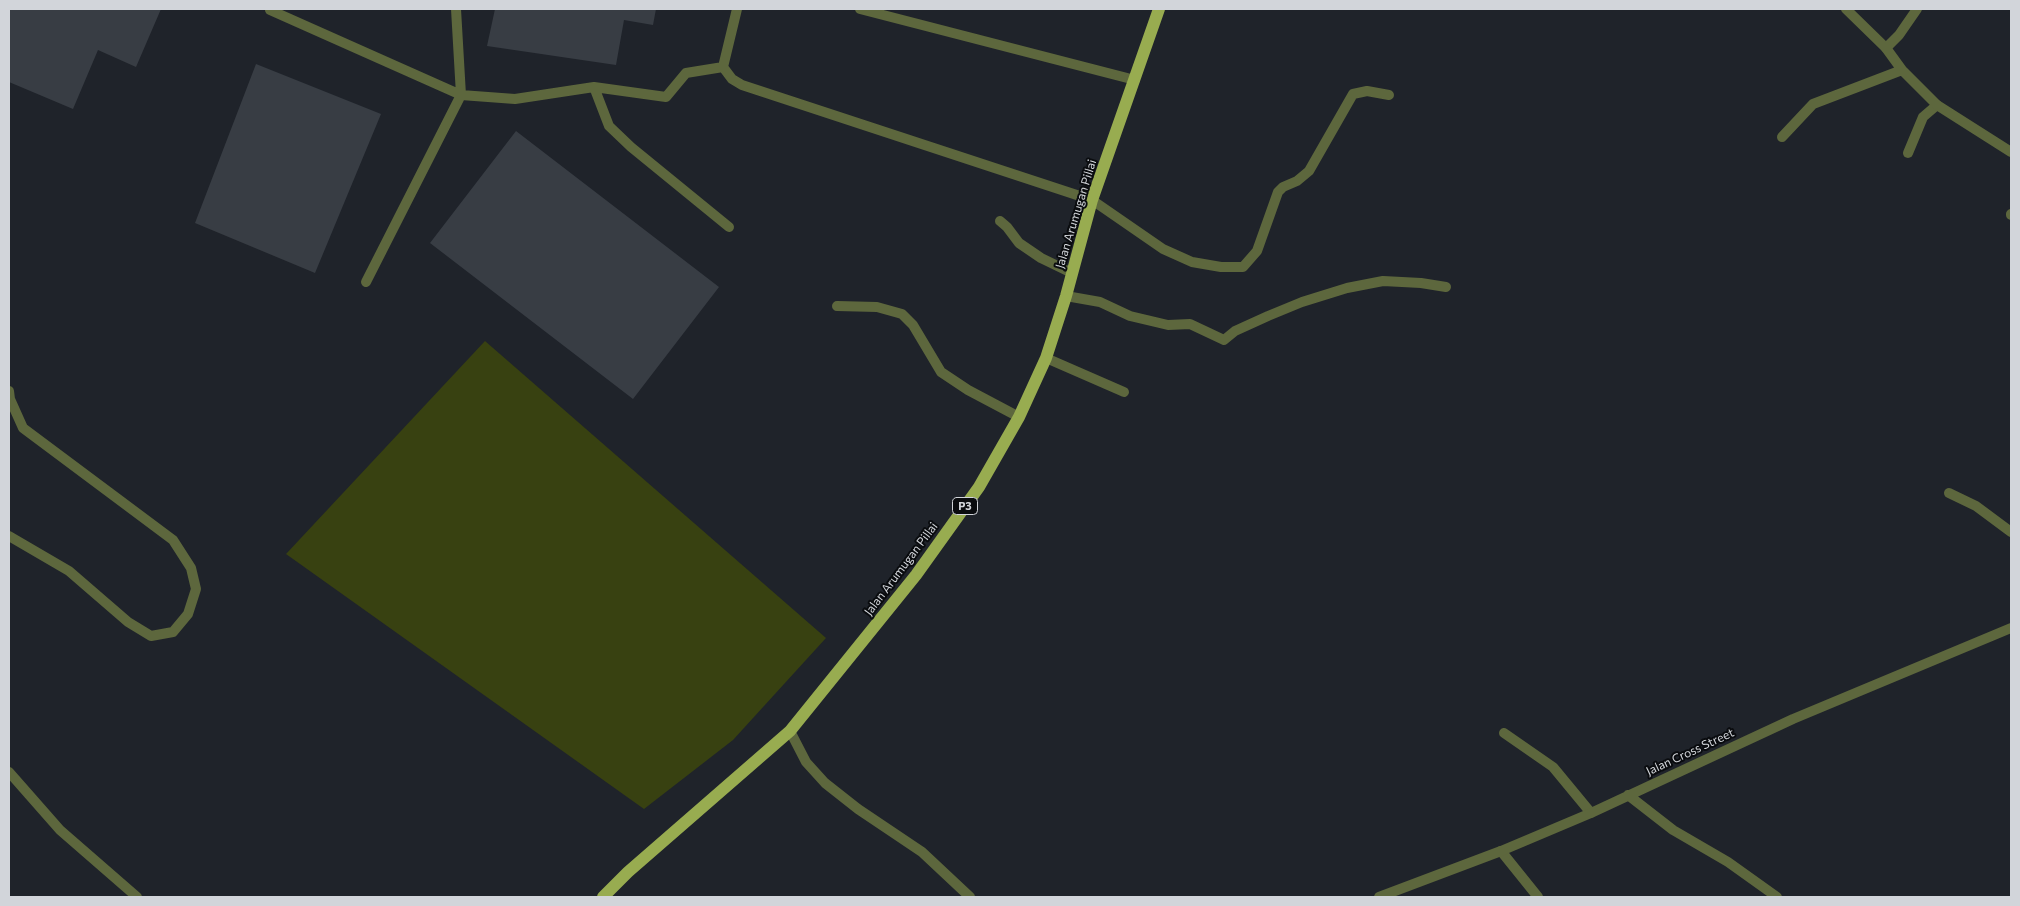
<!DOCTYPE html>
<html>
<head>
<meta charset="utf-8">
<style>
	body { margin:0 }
	#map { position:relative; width:2020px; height:906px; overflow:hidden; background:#1f232a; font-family:Commissioner,sans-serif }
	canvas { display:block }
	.frame { position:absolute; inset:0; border:10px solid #d2d5da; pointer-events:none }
</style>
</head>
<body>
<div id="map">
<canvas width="2020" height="906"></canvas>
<div class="frame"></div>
</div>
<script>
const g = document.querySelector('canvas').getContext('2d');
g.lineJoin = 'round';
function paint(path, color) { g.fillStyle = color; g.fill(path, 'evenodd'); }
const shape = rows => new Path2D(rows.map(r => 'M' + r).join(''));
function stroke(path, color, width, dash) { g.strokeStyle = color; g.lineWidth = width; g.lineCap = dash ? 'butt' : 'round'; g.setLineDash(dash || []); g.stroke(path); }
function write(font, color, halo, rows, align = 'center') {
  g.font = font + ' Commissioner,sans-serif'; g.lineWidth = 4; g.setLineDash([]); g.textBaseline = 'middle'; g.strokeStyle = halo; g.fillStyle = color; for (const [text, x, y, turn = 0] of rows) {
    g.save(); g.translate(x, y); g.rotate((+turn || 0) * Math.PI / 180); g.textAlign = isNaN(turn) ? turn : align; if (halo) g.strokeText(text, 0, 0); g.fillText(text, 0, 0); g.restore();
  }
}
paint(shape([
	[485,341,826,638,733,740,644,809,286,554]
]), '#384111');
paint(shape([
	[9,9,161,9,136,67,98,50,73,109,9,82],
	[495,9,656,9,653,25,624,20,616,65,487,46],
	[256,64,381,114,315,273,195,223],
	[516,131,719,287,633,399,430,243]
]), '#383d44');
stroke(shape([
	[737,9,723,67,732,79,742,85,1092,200],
	[860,9,1135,80],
	[270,10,461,95,515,99,594,87,666,97,686,73,723,67],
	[1886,48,1899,35,1917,9],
	[594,87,609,126,631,147,729,227],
	[1908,153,1923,117,1937,105],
	[2011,215,2011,214],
	[1000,221,1007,227,1019,243,1041,258,1072,273],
	[366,282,461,95,456,9],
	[1046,358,1124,392],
	[790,731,806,762,825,783,858,809,922,852,970,897],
	[1504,733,1553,767,1591,813],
	[1501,851,1538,897]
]), '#5d673d', 10);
stroke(shape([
	[1846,9,1886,48,1902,70,1937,105,2011,152],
	[1782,137,1813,104,1902,70],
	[1092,200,1163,249,1192,262,1221,267,1243,267,1257,251,1278,192,1283,187,1297,181,1309,171,1353,94,1367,91,1389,95],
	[1066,296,1100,302,1130,316,1168,325,1190,324,1224,340,1235,331,1268,316,1302,302,1347,288,1383,281,1421,283,1446,287],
	[837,306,877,307,902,314,913,325,941,372,968,390,1019,417],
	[9,391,10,399,23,428,173,540,191,568,196,589,188,614,173,632,151,636,128,622,69,571,9,536],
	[1949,493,1976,506,2011,532],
	[9,772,60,830,137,897],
	[1628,795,1673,830,1728,862,1777,897],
	[1379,897,1501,851,1591,813,1793,719,2011,628]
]), '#5d673d', 10);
stroke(shape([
	[603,897,628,872,790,731,916,575,979,487,1019,417,1046,358,1066,296,1092,200,1159,9]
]), '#98ac50', 12);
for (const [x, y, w] of [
	[965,506,25]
]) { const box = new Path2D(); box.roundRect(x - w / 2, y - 8.5, w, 17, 4); g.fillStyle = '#0a0c0f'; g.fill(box); stroke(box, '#d2d5da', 1); }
write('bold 11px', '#d2d5da', null, [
	["P3",965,506]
]);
write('12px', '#d2d5da', '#0a0c0f', [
	["Jalan Arumugan Pillai",1076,214,-73],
	["Jalan Arumugan Pillai",901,569,-53],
	["Jalan Cross Street",1690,752,-25]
]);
</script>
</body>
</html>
